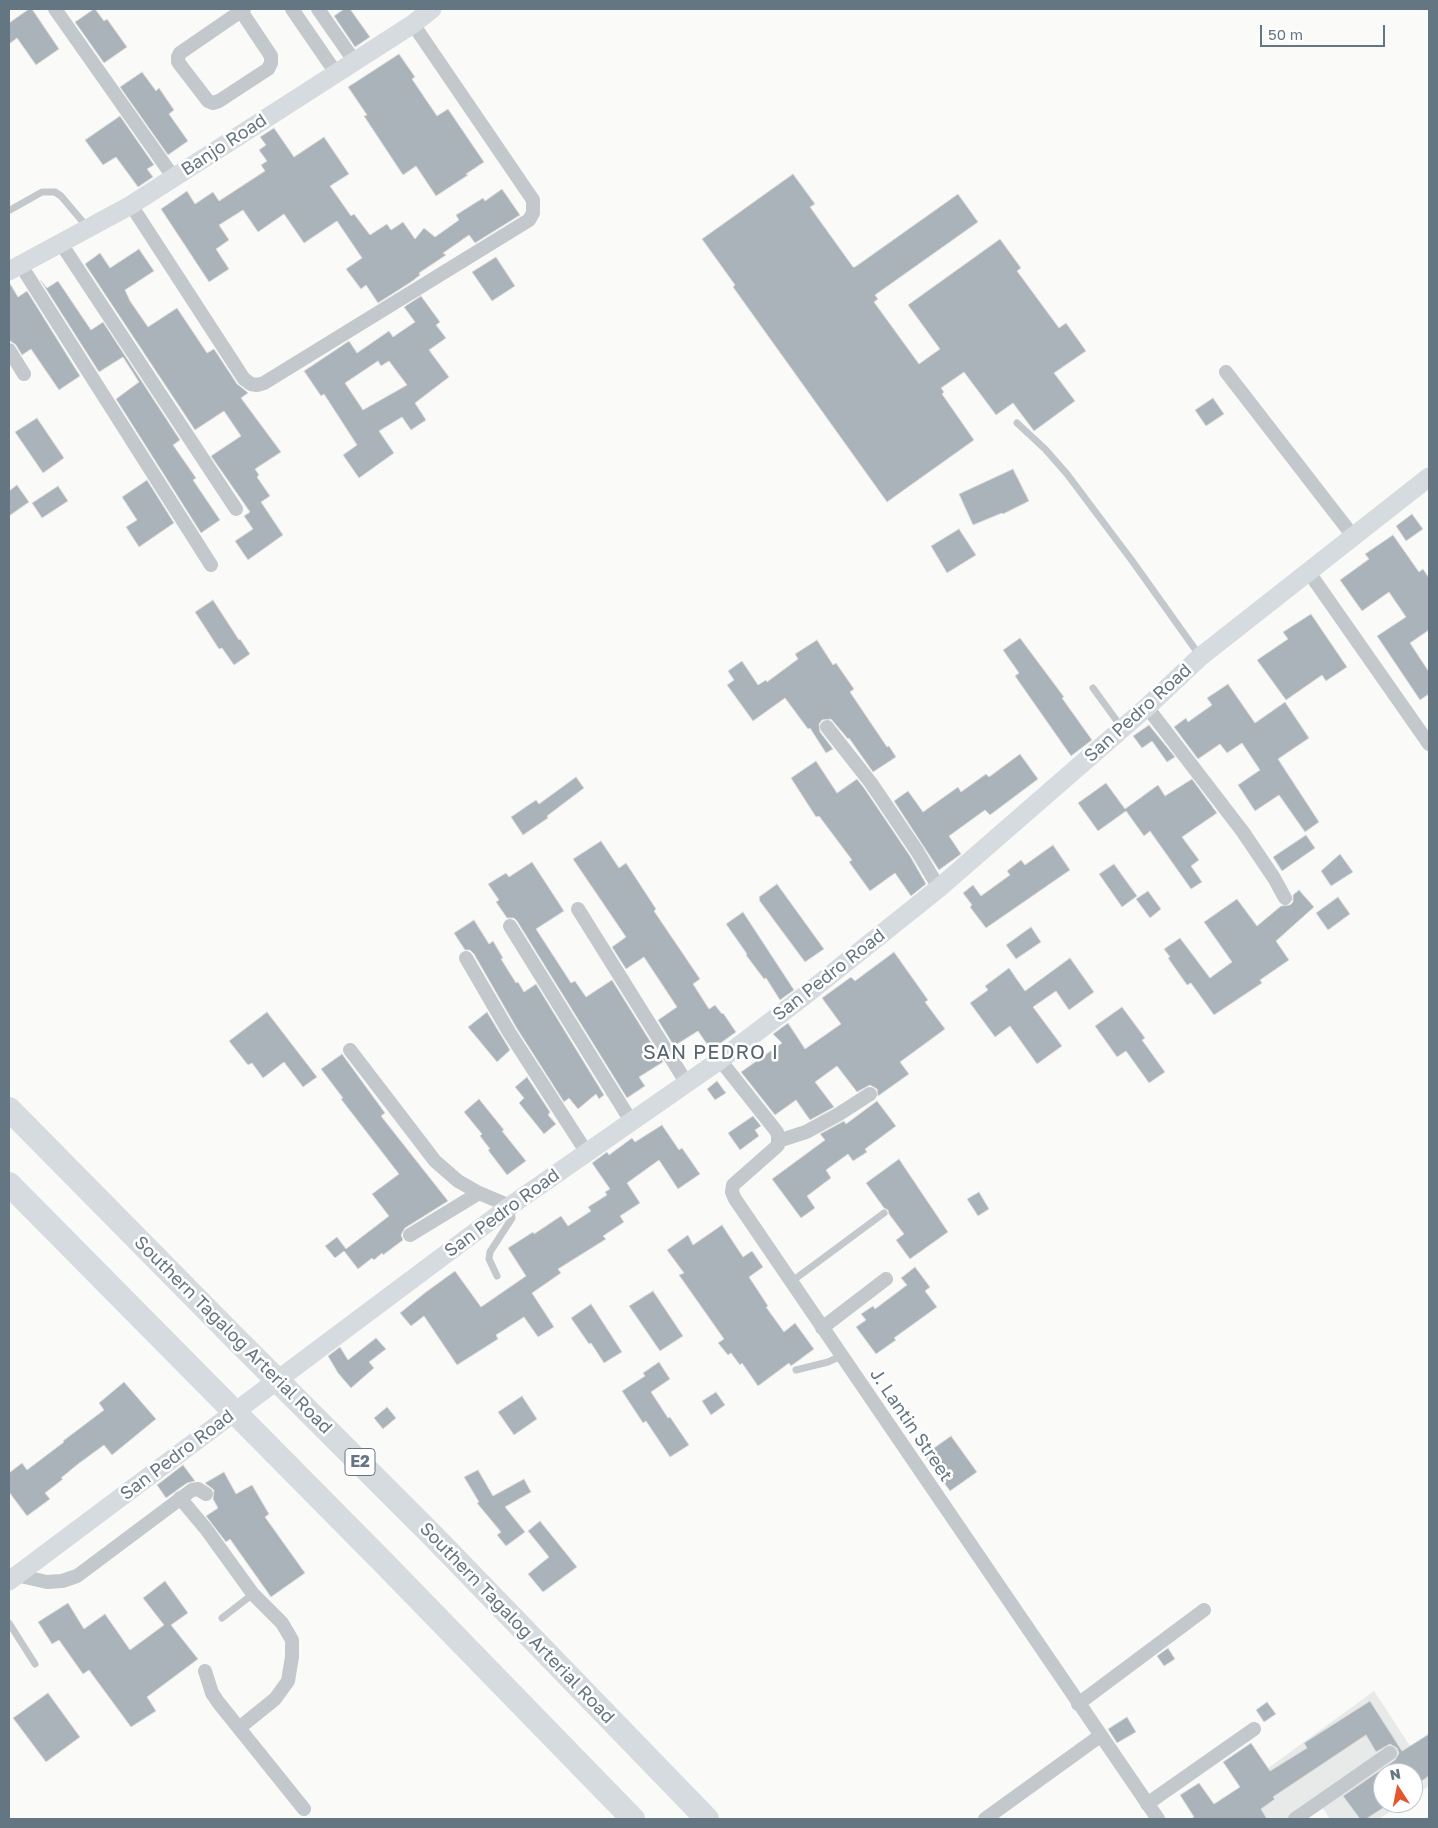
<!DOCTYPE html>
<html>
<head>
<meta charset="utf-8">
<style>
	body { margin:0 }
	#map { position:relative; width:1438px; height:1828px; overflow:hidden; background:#fafaf8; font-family:"Golos Text",sans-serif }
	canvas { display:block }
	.frame { position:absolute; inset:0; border:10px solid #657683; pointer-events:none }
	.north { position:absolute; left:1373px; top:1763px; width:50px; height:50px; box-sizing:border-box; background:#fff; border:1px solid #c1c8cd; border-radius:50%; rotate:349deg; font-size:14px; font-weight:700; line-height:20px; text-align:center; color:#657683 }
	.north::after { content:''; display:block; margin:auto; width:18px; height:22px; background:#e4572e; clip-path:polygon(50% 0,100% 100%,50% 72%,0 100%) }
	.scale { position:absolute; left:1260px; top:25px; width:125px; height:22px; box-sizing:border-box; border:2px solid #657683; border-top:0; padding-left:6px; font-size:15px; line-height:18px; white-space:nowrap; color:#657683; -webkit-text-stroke:4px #fff; paint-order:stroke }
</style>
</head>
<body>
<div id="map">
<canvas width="1438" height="1828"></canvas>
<div class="frame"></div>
<div class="north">N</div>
<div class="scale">50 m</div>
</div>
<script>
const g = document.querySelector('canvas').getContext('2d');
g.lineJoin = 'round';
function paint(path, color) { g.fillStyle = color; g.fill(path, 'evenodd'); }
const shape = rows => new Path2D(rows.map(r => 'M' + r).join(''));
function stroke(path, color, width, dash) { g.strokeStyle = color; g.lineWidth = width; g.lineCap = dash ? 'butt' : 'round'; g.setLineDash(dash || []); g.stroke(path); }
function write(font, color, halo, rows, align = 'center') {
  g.font = font + ' "Golos Text",sans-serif'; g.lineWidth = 5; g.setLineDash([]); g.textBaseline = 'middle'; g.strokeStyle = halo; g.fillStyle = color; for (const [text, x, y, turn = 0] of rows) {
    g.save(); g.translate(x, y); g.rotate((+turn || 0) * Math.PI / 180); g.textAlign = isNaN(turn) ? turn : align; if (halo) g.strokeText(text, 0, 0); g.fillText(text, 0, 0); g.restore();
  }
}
paint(shape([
	[1374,1691,1429,1775,1429,1786,1413,1797,1413,1773,1383,1773,1383,1803,1403,1803,1379,1819,1330,1819,1322,1807,1305,1819,1267,1819,1245,1785]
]), '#e8e9e9');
const building = shape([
	[29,9,32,9,59,49,36,65,17,38,9,44,9,23,29,9],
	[94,9,95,9,104,21,107,19,127,47,104,63,75,22,94,9],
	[344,9,350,9,370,37,355,47,334,16,344,9],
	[399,54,415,77,412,79,437,116,448,109,484,162,466,174,468,175,436,196,416,166,403,175,364,116,367,115,348,87,399,54],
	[142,72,156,91,159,88,174,110,169,114,188,141,168,155,120,87,142,72],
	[120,116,154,165,147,169,153,177,138,187,116,157,103,165,85,140,120,116],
	[274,128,294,157,324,137,349,174,330,186,351,216,354,214,370,235,387,224,391,230,403,222,415,239,424,228,435,237,459,220,456,215,483,198,485,201,502,189,520,215,475,243,469,235,443,253,446,255,419,273,420,275,411,282,378,303,366,285,361,289,346,269,362,258,337,221,304,243,284,214,258,232,243,210,219,225,229,240,216,249,229,269,209,282,161,209,187,191,195,204,213,192,219,201,265,171,261,165,267,161,259,150,266,145,260,137,274,128],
	[793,174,815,204,810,207,853,267,855,267,958,194,978,222,875,295,878,299,874,302,919,364,940,349,908,305,1000,239,1021,268,1017,271,1059,328,1066,323,1086,351,1054,373,1075,401,1034,431,1013,403,996,415,964,372,941,388,944,392,942,394,974,440,887,502,733,287,735,285,702,239,793,174],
	[139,249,154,271,125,290,130,301,148,327,177,308,207,353,214,349,237,384,246,391,248,393,241,398,281,452,255,469,259,475,257,477,270,496,261,502,283,535,248,560,235,541,253,529,244,516,250,512,211,456,241,436,224,411,195,430,85,264,100,253,110,268,139,249],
	[496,257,515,286,492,301,472,272,496,257],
	[41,281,47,288,58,281,91,330,103,322,180,440,173,445,196,478,193,480,220,520,201,533,116,399,139,382,123,357,99,372,41,281],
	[9,282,18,297,27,291,80,376,59,390,31,349,22,355,16,345,9,340,9,282],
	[421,296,440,322,436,325,446,338,429,350,449,377,415,403,426,420,411,430,402,417,379,431,394,453,359,478,343,455,357,445,324,394,321,396,304,371,349,341,357,353,389,331,393,337,415,322,404,307,421,296],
	[378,361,381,366,389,361,407,385,363,410,345,383,378,361],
	[1213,398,1224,414,1206,426,1195,410,1213,398],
	[37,418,64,458,43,473,15,432,37,418],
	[1013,469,1029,501,1003,514,1002,513,973,525,959,494,1013,469],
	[147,480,174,523,139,547,126,527,137,520,122,497,147,480],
	[17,485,29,502,9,516,9,491,17,485],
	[58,486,68,501,42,518,32,503,58,486],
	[1412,514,1423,529,1406,541,1396,526,1412,514],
	[959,529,976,555,947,573,931,546,959,529],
	[1393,535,1419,572,1423,569,1429,578,1429,630,1410,643,1429,672,1429,694,1420,700,1377,636,1406,617,1389,592,1362,611,1340,580,1369,559,1365,554,1393,535],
	[213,600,239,640,240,639,250,654,234,665,222,648,219,649,195,612,213,600],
	[1311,614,1347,667,1326,681,1322,675,1286,700,1257,660,1288,639,1283,632,1311,614],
	[1020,638,1064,697,1062,698,1092,740,1071,756,1015,676,1019,673,1003,650,1020,638],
	[817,640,833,665,836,663,854,689,850,692,887,747,889,746,896,757,873,772,849,738,848,739,831,719,822,720,819,724,820,732,833,749,826,753,810,728,808,729,785,698,753,721,727,685,734,680,728,671,742,661,758,685,766,680,767,682,798,659,795,654,817,640],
	[1228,684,1255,723,1285,702,1309,738,1278,759,1319,822,1305,832,1279,795,1255,811,1238,785,1260,770,1242,743,1227,753,1220,744,1198,759,1174,727,1186,718,1188,722,1212,705,1207,698,1228,684],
	[1149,725,1175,757,1167,762,1152,741,1142,748,1133,736,1149,725],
	[1020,754,1038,779,990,815,985,810,949,836,961,854,939,870,894,801,908,791,923,812,958,787,961,792,986,774,989,777,1020,754],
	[816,761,837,793,857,779,864,788,910,856,926,884,911,896,895,873,870,891,849,862,852,860,819,816,816,817,791,778,816,761],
	[576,777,584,788,547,816,548,818,523,835,511,817,536,800,539,804,576,777],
	[1192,779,1217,813,1182,837,1199,860,1191,866,1202,882,1191,889,1150,831,1144,836,1126,811,1098,831,1078,803,1106,783,1125,809,1158,785,1165,796,1192,779],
	[1306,835,1315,848,1282,871,1273,857,1306,835],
	[601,841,619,868,626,863,656,909,654,911,700,979,693,984,709,1009,715,1005,722,1014,723,1013,736,1032,711,1050,698,1031,674,1046,658,1020,677,1007,644,957,626,969,612,947,626,937,573,859,601,841],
	[1053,845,1070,870,986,928,970,907,972,905,963,893,973,885,981,896,1010,875,1007,871,1021,860,1025,865,1053,845],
	[1340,854,1353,872,1331,886,1321,871,1340,854],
	[532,862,564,911,536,929,571,983,575,981,586,997,612,980,663,1062,639,1077,645,1086,627,1098,517,921,514,918,507,918,496,902,499,900,488,884,506,873,509,877,532,862],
	[1114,864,1137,896,1122,907,1099,874,1114,864],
	[777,884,824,949,805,962,759,900,760,899,759,897,777,884],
	[1299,890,1314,907,1276,941,1289,960,1260,980,1262,983,1214,1015,1191,983,1187,985,1168,958,1170,957,1164,949,1180,938,1210,978,1232,962,1204,922,1237,899,1257,926,1281,906,1290,905,1293,902,1293,895,1299,890],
	[1148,891,1161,909,1150,918,1136,899,1148,891],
	[1338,897,1350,914,1328,930,1316,913,1338,897],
	[743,912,794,990,780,1000,766,978,764,979,746,955,747,954,726,924,743,912],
	[474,920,489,944,493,941,503,958,501,959,516,983,518,982,524,992,536,984,604,1095,599,1099,596,1094,578,1109,569,1098,564,1102,516,1027,474,954,470,950,465,950,454,933,474,920],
	[1031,927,1041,942,1016,959,1006,945,1031,927],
	[894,952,928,1000,925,1002,945,1029,900,1062,909,1074,878,1096,877,1089,870,1085,857,1092,837,1066,815,1082,834,1107,810,1120,796,1100,775,1115,741,1072,782,1043,773,1034,788,1023,805,1049,841,1024,822,998,851,977,855,981,894,952],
	[1070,958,1094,992,1069,1010,1056,991,1033,1007,1062,1046,1037,1064,1010,1026,995,1037,970,1003,988,990,985,986,1009,968,1025,991,1070,958],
	[1122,1007,1145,1038,1142,1040,1165,1072,1149,1083,1126,1051,1117,1057,1095,1026,1122,1007],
	[267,1012,317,1077,303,1087,284,1062,263,1078,252,1063,248,1065,229,1041,267,1012],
	[487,1012,510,1050,497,1062,468,1027,487,1012],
	[342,1054,385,1113,381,1116,448,1201,405,1228,401,1235,403,1240,383,1255,382,1253,374,1260,372,1258,358,1269,344,1251,335,1258,325,1246,337,1237,346,1249,389,1216,372,1194,399,1174,341,1099,343,1098,321,1069,342,1054],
	[527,1077,550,1112,548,1115,556,1124,544,1134,519,1103,524,1098,515,1087,527,1077],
	[717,1081,726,1093,715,1100,707,1089,717,1081],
	[479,1099,504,1130,502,1131,526,1161,507,1175,488,1150,490,1149,480,1136,482,1134,464,1112,479,1099],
	[877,1101,896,1126,865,1149,867,1152,853,1161,848,1154,826,1170,831,1178,807,1196,815,1208,801,1218,772,1179,825,1140,820,1134,844,1121,846,1124,877,1101],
	[753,1116,761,1126,755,1130,759,1136,740,1150,728,1133,753,1116],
	[662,1125,679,1150,682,1148,700,1174,678,1189,659,1160,627,1183,640,1203,620,1216,624,1222,603,1236,606,1239,558,1269,561,1273,532,1293,554,1327,538,1337,524,1317,496,1335,498,1339,457,1365,424,1316,411,1326,400,1313,426,1292,455,1271,481,1307,526,1276,508,1248,533,1232,534,1234,561,1216,568,1226,591,1211,588,1207,607,1195,605,1192,610,1189,592,1163,607,1152,609,1155,632,1138,635,1142,662,1125],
	[899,1159,948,1232,910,1259,896,1240,904,1234,889,1214,888,1210,884,1208,866,1183,899,1159],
	[979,1192,989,1209,978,1216,967,1199,979,1192],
	[722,1225,743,1257,752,1251,763,1267,749,1277,768,1306,766,1307,784,1332,795,1323,814,1349,791,1366,789,1363,758,1386,742,1363,740,1365,731,1353,728,1355,718,1343,724,1339,679,1275,684,1273,667,1250,688,1235,693,1245,722,1225],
	[915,1267,930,1287,925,1291,937,1307,894,1338,896,1340,876,1354,856,1327,866,1320,861,1314,873,1306,875,1309,907,1285,901,1278,915,1267],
	[653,1291,683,1336,660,1351,629,1306,653,1291],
	[591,1304,622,1352,604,1363,591,1343,589,1344,571,1318,591,1304],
	[376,1338,386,1349,369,1362,374,1368,351,1388,338,1373,328,1356,340,1347,348,1360,376,1338],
	[659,1362,670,1379,651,1392,668,1418,670,1417,689,1445,670,1457,646,1421,643,1423,622,1391,645,1376,643,1373,659,1362],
	[124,1382,156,1419,112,1455,104,1445,78,1464,61,1478,63,1479,45,1493,50,1499,27,1516,9,1492,9,1473,22,1463,27,1470,64,1442,63,1441,104,1410,99,1403,124,1382],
	[716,1392,725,1405,711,1415,702,1401,716,1392],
	[522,1396,537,1419,514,1435,498,1412,522,1396],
	[387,1407,396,1418,383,1429,374,1418,387,1407],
	[951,1436,977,1472,950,1491,924,1455,951,1436],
	[183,1465,195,1481,187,1483,166,1498,157,1485,183,1465],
	[478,1470,493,1496,524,1479,531,1492,505,1507,525,1532,506,1546,497,1535,501,1532,477,1503,479,1502,464,1477,478,1470],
	[224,1472,236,1494,252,1485,269,1514,265,1517,305,1573,271,1597,230,1539,226,1542,206,1516,218,1508,213,1499,214,1490,205,1483,224,1472],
	[540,1521,577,1567,543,1592,528,1574,549,1557,528,1531,540,1521],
	[165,1581,188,1613,171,1625,198,1659,147,1697,156,1711,131,1727,89,1670,83,1674,59,1640,52,1644,38,1622,68,1603,84,1629,105,1614,130,1650,164,1625,143,1598,165,1581],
	[1168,1648,1175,1659,1164,1666,1157,1656,1168,1648],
	[48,1693,80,1737,46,1762,13,1718,48,1693],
	[1370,1701,1402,1751,1429,1734,1429,1776,1413,1787,1413,1773,1383,1773,1383,1808,1366,1819,1360,1819,1343,1796,1395,1760,1399,1753,1397,1748,1390,1744,1376,1752,1366,1735,1273,1797,1275,1799,1261,1809,1267,1819,1191,1819,1194,1817,1180,1795,1199,1783,1214,1804,1240,1787,1223,1762,1251,1743,1270,1771,1307,1748,1304,1743,1370,1701],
	[1267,1702,1276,1714,1264,1722,1256,1710,1267,1702],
	[1127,1717,1136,1732,1117,1743,1108,1729,1127,1717]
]);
paint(building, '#aab3b9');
stroke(building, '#dcdcda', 1);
stroke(shape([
	[10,210,42,192,55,192,61,196,88,228],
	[1017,423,1045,449,1067,474,1133,562,1200,656],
	[1093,688,1122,728],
	[497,1276,489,1259,490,1252,512,1218,511,1207],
	[791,1282,884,1213],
	[796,1370,828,1362,841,1356],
	[222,1618,253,1594],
	[9,1623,35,1664]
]), '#c3c8cc', 7);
stroke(shape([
	[55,9,174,178],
	[292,9,336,73],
	[318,9,355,62],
	[241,11,271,56,271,63,268,69,219,101,213,103,208,101,178,62,178,57,180,53,244,9],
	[131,205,244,379,251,384,257,385,264,383,529,220,533,213,533,200,413,24],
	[60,242,236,509],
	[20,264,211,565],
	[9,350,24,374],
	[1226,372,1353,536],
	[1308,571,1429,744],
	[1147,707,1243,832,1274,878,1285,898],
	[827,727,871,783,917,851,939,888],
	[578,909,686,1082],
	[510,926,631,1121],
	[466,958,509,1032,587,1153],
	[350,1050,435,1161,458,1181,479,1193,510,1206],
	[720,1060,777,1132,778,1136,778,1145,775,1148,733,1185,732,1192,735,1199,1158,1819],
	[778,1141,806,1132,839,1114,870,1094],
	[410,1235,479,1193],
	[822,1328,886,1279],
	[180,1498,206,1529,253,1594,282,1623,292,1640,292,1657,288,1681,275,1699,239,1728],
	[16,1575,47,1582,62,1581,77,1576,192,1490,198,1489,206,1494],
	[205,1671,212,1693,218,1702,304,1809],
	[1078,1704,1204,1610],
	[1147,1804,1254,1729],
	[985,1819,1100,1736],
	[1295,1819,1390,1753]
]), '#c3c8cc', 14);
stroke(shape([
	[9,271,131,205,413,24,432,9],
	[9,1581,510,1206,720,1060,799,1000,939,888,1147,707,1200,657,1429,477]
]), '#d6dbdf', 19);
stroke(shape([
	[9,1109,231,1334,433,1536,707,1819],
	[9,1184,383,1562,633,1819]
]), '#d6dbdf', 24);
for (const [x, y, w] of [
	[360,1462,30]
]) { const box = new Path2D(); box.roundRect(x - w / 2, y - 13.5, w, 27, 4); g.fillStyle = '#fff'; g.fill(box); stroke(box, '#657683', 1); }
write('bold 16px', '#657683', null, [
	["E2",360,1462]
]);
write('18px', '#657683', '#fff', [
	["Banjo Road",224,145,-33],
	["San Pedro Road",1138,713,-42],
	["San Pedro Road",829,975,-38],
	["San Pedro Road",502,1213,-36],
	["Southern Tagalog Arterial Road",233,1335,45],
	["J. Lantin Street",911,1425,56],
	["San Pedro Road",177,1455,-37],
	["Southern Tagalog Arterial Road",517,1623,46]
]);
g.letterSpacing = '1px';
write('20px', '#57646e', '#fff', [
	["SAN PEDRO I",711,1053]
]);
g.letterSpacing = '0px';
</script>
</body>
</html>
